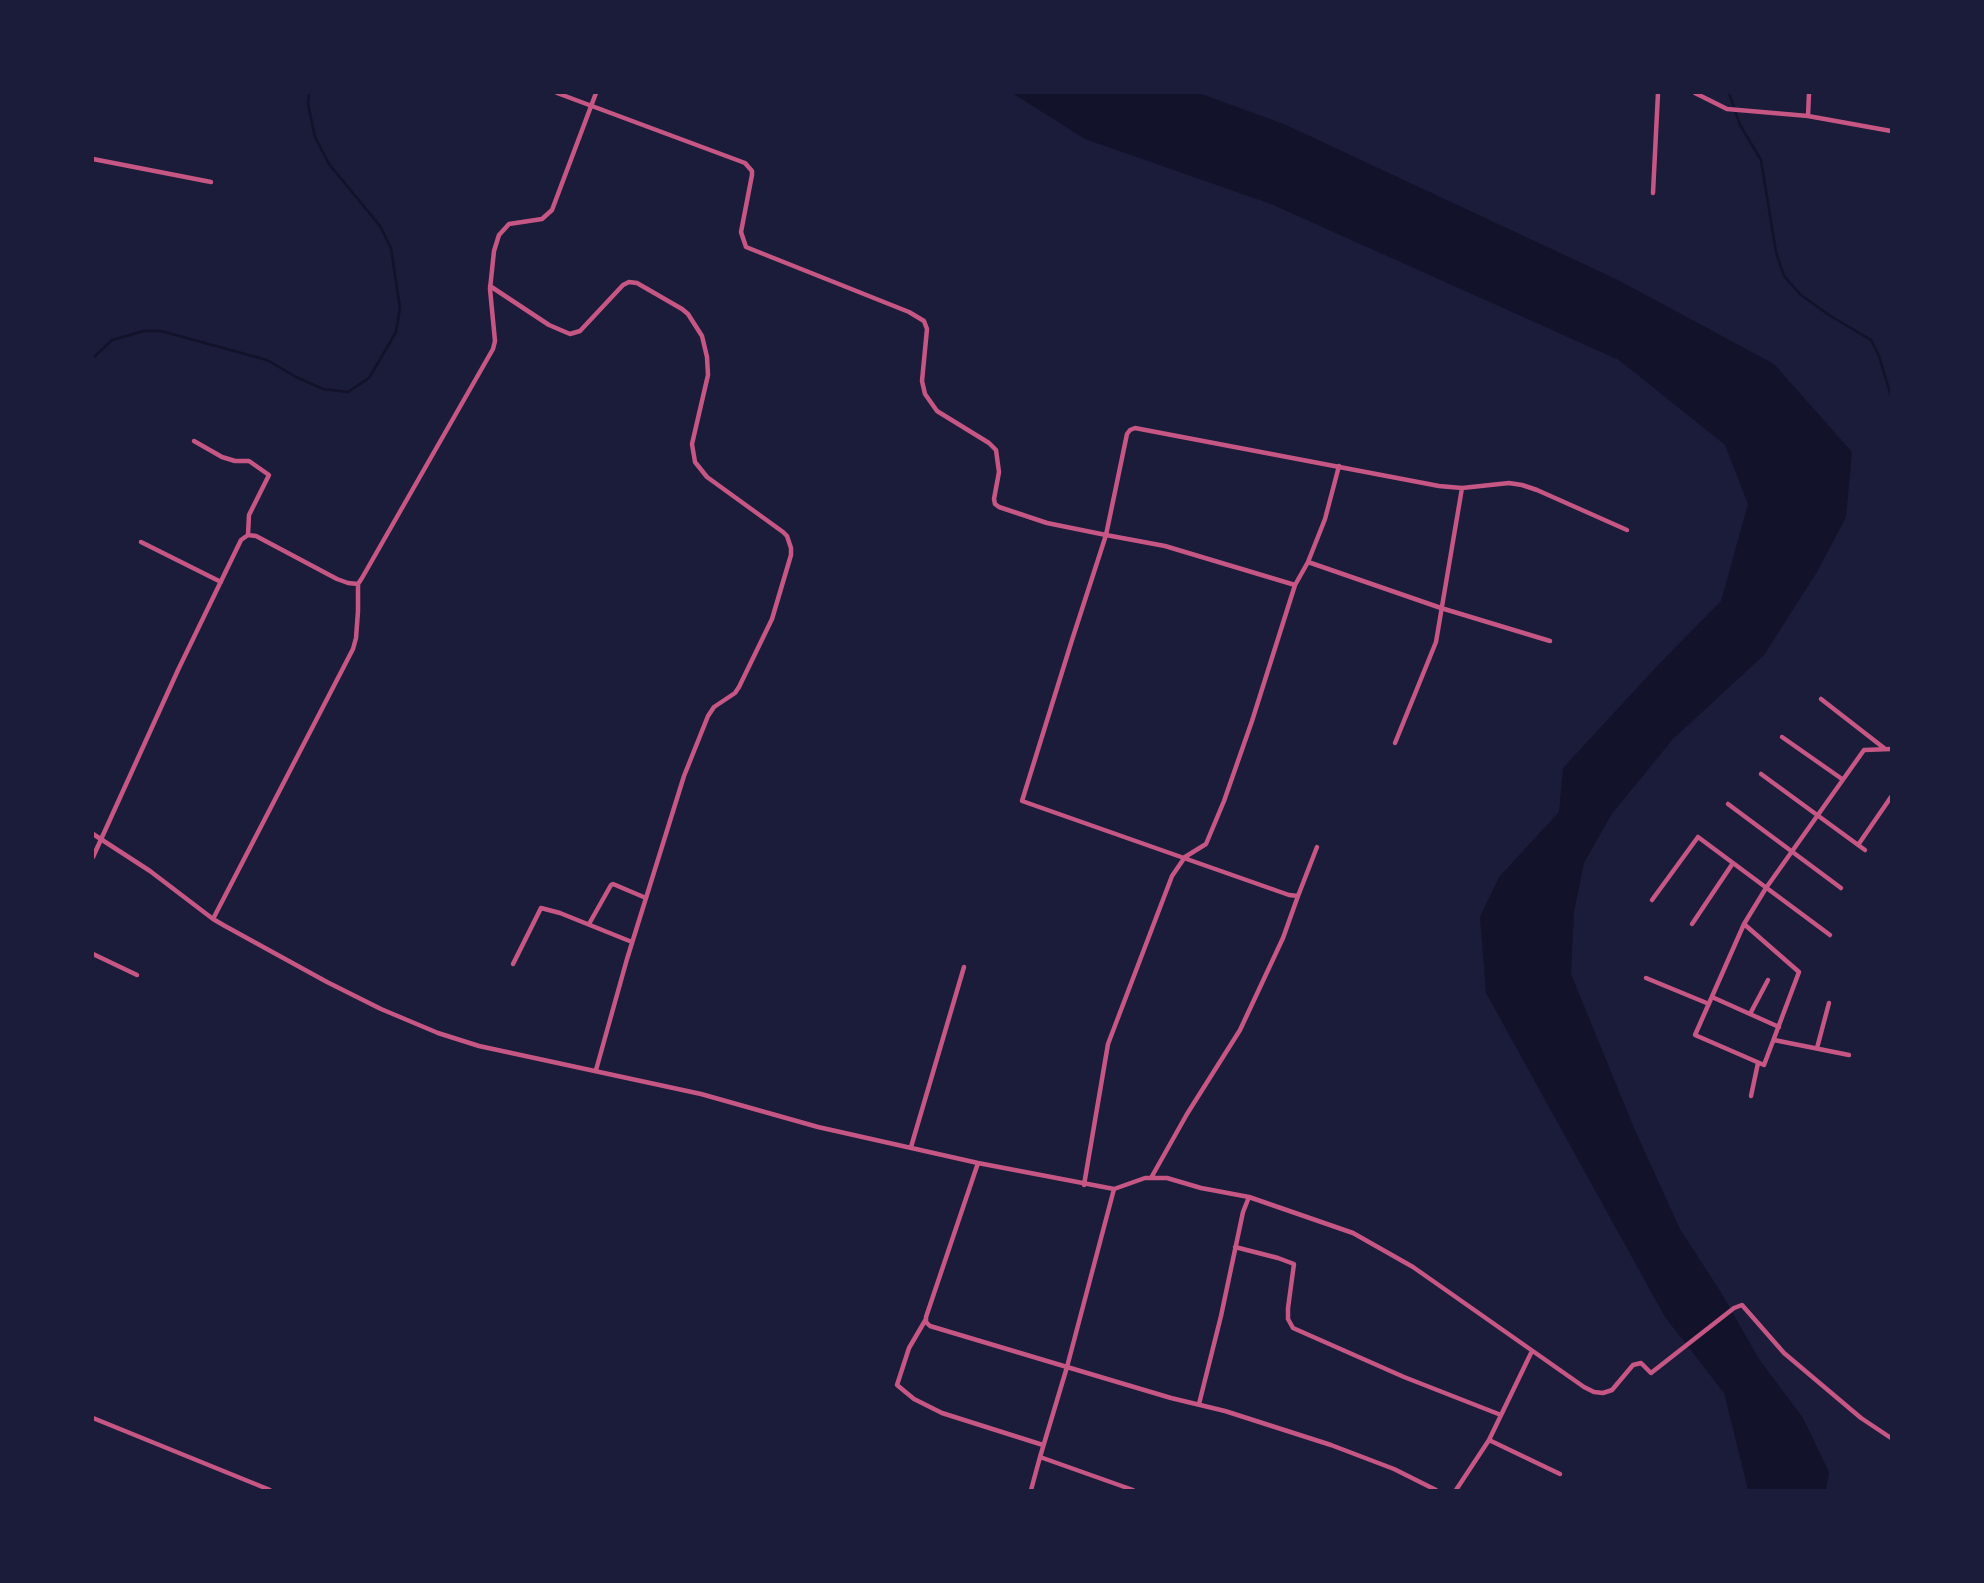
<!DOCTYPE html>
<html>
<head>
<meta charset="utf-8">
<style>
	body { margin:0 }
	#map { position:relative; width:1984px; height:1583px; overflow:hidden; background:#1b1b3a; font-family:Mulish,sans-serif }
	canvas { display:block }
	.frame { position:absolute; inset:0; border:94px solid #1b1b3a; pointer-events:none }
</style>
</head>
<body>
<div id="map">
<canvas width="1984" height="1583"></canvas>
<div class="frame"></div>
</div>
<script>
const g = document.querySelector('canvas').getContext('2d');
g.lineJoin = 'round';
function paint(path, color) { g.fillStyle = color; g.fill(path, 'evenodd'); }
const shape = rows => new Path2D(rows.map(r => 'M' + r).join(''));
function stroke(path, color, width, dash) { g.strokeStyle = color; g.lineWidth = width; g.lineCap = dash ? 'butt' : 'round'; g.setLineDash(dash || []); g.stroke(path); }
paint(shape([
	[1012,93,1199,93,1286,125,1618,280,1774,364,1852,452,1846,517,1817,572,1764,655,1673,739,1611,815,1584,863,1574,912,1571,974,1634,1128,1680,1229,1722,1294,1759,1359,1803,1418,1829,1472,1826,1490,1748,1490,1724,1393,1665,1317,1486,993,1480,917,1499,877,1559,812,1563,768,1659,664,1721,601,1748,504,1725,445,1619,360,1271,204,1085,139]
]), '#12122b');
stroke(shape([
	[1729,93,1740,125,1761,160,1776,252,1784,276,1801,295,1829,315,1871,340,1879,356,1891,396],
	[93,358,112,340,144,331,161,331,267,360,296,377,323,389,348,392,369,378,396,332,400,308,391,248,380,226,329,164,315,137,308,104,309,93]
]), '#12122b', 2.5);
stroke(shape([
	[557,93,745,163,752,171,752,175,741,232,746,247,909,312,924,321,927,329,922,381,925,394,937,411,989,443,996,450,999,472,994,499,995,504,999,507,1047,523,1106,535,1127,434,1130,430,1135,428,1439,486,1462,488,1509,483,1522,485,1537,490,1627,530],
	[1695,93,1727,109,1808,116,1891,131],
	[1808,116,1809,93],
	[93,159,211,182],
	[1653,193,1658,93],
	[490,286,549,325,570,334,580,331,623,285,629,282,637,283,682,309,688,314,702,336,707,357,708,375,692,444,695,462,707,477,783,532,787,536,791,548,791,555,772,619,739,687,735,693,714,707,708,716,684,776,627,959,596,1070],
	[248,535,256,536,337,579,348,583,358,584,362,578,493,349,495,341,490,289,494,251,499,235,509,224,542,219,552,210,596,93],
	[141,542,221,582],
	[1308,562,1441,608,1550,641],
	[1295,585,1165,546,1106,535,1072,640,1022,801,1289,895,1298,896,1317,847],
	[1821,699,1884,748],
	[1782,737,1842,779],
	[1395,743,1436,642,1462,488],
	[1761,774,1865,850],
	[1728,804,1841,888],
	[93,834,150,871,213,919,225,926,327,982,381,1009,438,1033,479,1046,701,1094,818,1127,978,1163,926,1317,926,1322,930,1326,1067,1367,1040,1457,1133,1490],
	[1858,845,1891,797],
	[93,857,178,670,241,540,248,535,249,515,269,475,249,461,235,461,222,457,194,441],
	[1652,900,1698,837,1830,935],
	[213,919,353,649,356,638,358,611,358,584],
	[589,924,611,885,613,884,646,898],
	[1692,924,1733,863],
	[1744,924,1799,972,1764,1065,1695,1035,1744,924,1766,888,1864,750,1891,749],
	[93,954,137,975],
	[513,964,541,908,560,913,632,942],
	[1646,978,1709,1004],
	[1712,997,1779,1027],
	[1750,1014,1768,980],
	[1774,1040,1849,1055],
	[1817,1048,1829,1003],
	[1751,1096,1758,1063],
	[911,1147,964,967],
	[978,1163,1114,1189,1067,1367,1171,1398,1225,1411,1331,1445,1394,1469,1436,1490],
	[1151,1178,1187,1114,1240,1030,1283,938,1298,896],
	[1084,1185,1108,1044,1172,876,1185,857,1206,844,1224,801,1252,721,1295,585,1308,562,1325,519,1339,466],
	[1114,1189,1145,1178,1167,1178,1201,1188,1249,1197,1353,1233,1413,1267,1584,1387,1594,1392,1603,1393,1612,1390,1633,1365,1641,1363,1651,1373,1734,1308,1742,1305,1784,1353,1861,1418,1891,1438],
	[1235,1247,1278,1258,1294,1264,1288,1308,1288,1319,1293,1328,1404,1377,1501,1415],
	[926,1319,909,1348,897,1385,914,1399,942,1413,1043,1445],
	[1199,1404,1221,1316,1243,1212,1249,1197],
	[93,1418,270,1490],
	[1489,1440,1532,1351],
	[1031,1490,1040,1457],
	[1456,1490,1489,1440,1560,1474]
]), '#c65784', 4.5);
</script>
</body>
</html>
